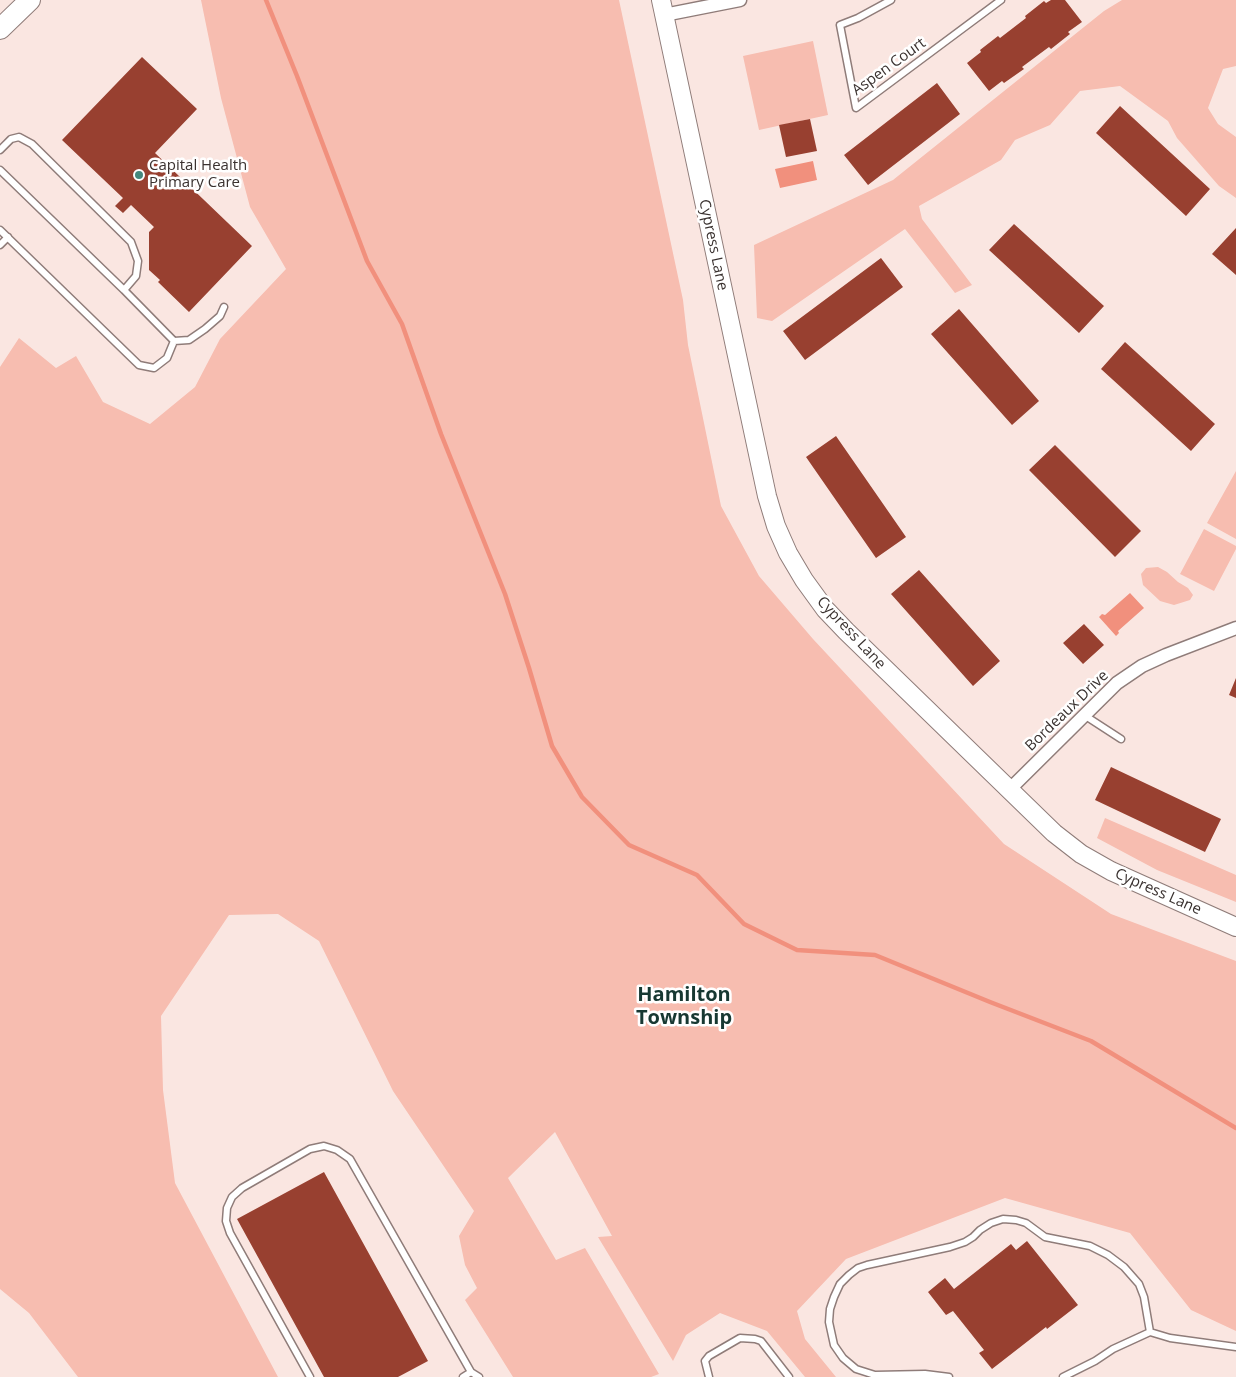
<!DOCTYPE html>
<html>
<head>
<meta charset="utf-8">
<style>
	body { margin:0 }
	canvas { display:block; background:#fae6e1 }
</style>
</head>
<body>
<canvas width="1236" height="1377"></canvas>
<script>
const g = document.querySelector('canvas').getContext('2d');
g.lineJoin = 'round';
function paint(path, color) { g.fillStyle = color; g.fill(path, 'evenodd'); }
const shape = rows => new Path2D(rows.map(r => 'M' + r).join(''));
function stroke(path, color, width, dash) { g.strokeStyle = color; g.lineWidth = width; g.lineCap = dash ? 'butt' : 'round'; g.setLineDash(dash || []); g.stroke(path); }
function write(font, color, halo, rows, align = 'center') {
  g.font = font + ' "Open Sans",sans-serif'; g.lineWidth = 5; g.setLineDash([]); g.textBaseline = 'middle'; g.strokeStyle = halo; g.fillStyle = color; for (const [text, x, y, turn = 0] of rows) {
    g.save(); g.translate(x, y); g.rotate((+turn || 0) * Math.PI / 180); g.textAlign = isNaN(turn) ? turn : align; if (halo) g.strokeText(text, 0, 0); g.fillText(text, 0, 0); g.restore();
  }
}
paint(shape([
	[201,0,619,0,683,300,688,345,721,506,759,576,813,639,1004,844,1111,914,1236,961,1236,1331,1191,1310,1130,1233,1005,1198,846,1259,797,1311,805,1339,836,1377,805,1377,767,1331,720,1313,686,1335,673,1361,598,1237,612,1236,555,1132,508,1178,556,1260,585,1248,659,1374,651,1377,513,1377,465,1300,477,1288,465,1265,459,1236,474,1211,393,1091,319,941,278,914,229,915,161,1016,163,1090,175,1183,278,1377,78,1377,29,1313,0,1289,0,367,19,338,56,368,76,356,103,402,150,424,195,387,220,339,286,269,250,207,221,98],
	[1122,0,1236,0,1236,66,1223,69,1208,108,1218,124,1236,137,1236,198,1219,186,1177,138,1168,121,1120,86,1080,91,1050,125,1015,140,1001,160,919,206,922,219,972,285,955,293,905,229,772,321,757,318,754,245,893,180,1104,11],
	[813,41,828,115,759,130,743,56],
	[1236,471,1236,539,1207,523],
	[1204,529,1236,546,1236,549,1214,591,1180,574],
	[1158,567,1167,572,1178,582,1188,588,1193,595,1190,600,1174,605,1160,601,1143,585,1141,574,1146,568],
	[1105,818,1236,875,1236,902,1157,870,1097,838]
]), '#f7bdb0');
paint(shape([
	[813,161,817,180,780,188,775,169],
	[1130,593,1144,608,1118,631,1119,633,1116,636,1099,617,1102,614,1105,615]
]), '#f1907d');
stroke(shape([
	[266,0,297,76,367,261,402,324,441,434,505,594,529,668,552,746,582,797,629,845,697,875,744,924,797,950,875,955,990,1002,1091,1041,1236,1128]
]), '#f1907d', 4.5);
paint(shape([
	[1051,0,1065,0,1082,22,1068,32,1070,34,1051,49,1049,47,1022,67,1024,69,1004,83,1002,81,989,91,967,63,981,52,980,50,998,36,1000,38,1026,18,1025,16,1044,1,1046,3],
	[142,57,197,109,155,153,252,246,189,312,158,282,160,280,149,270,149,232,154,227,131,205,123,213,115,206,123,198,62,140],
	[937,83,960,114,868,185,844,155],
	[1120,106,1210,189,1186,216,1096,133],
	[810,119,817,151,786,157,779,125],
	[1014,224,1104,306,1079,333,989,250],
	[1236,228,1236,275,1212,254],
	[881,258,903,287,805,360,783,331],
	[959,309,1039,401,1012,425,931,334],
	[1125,342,1215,424,1191,451,1101,369],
	[836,436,906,537,876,558,806,457],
	[1055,445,1141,531,1115,557,1029,470],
	[919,570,1000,661,973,686,891,594],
	[1084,624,1104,645,1083,664,1063,643],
	[1236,678,1236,698,1229,695],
	[1111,767,1221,819,1205,852,1095,800],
	[324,1172,428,1361,398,1377,324,1377,237,1219],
	[1027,1241,1078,1305,1047,1329,1046,1327,992,1369,979,1353,984,1350,953,1311,946,1315,928,1292,945,1278,954,1289,1011,1244,1016,1250]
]), '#984030');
const lane = shape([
	[891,0,858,18,840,25,856,108,1001,0],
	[0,150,11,139,19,137,32,144,131,242,138,261,136,276,124,290],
	[0,170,124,290,174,341],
	[0,230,139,365,154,368,167,358,174,341,189,340,205,329,220,316,224,307],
	[0,245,8,237],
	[1084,715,1121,739],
	[310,1377,230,1233,226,1221,227,1208,232,1197,242,1188,310,1149,324,1146,337,1150,350,1159,471,1372,479,1377],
	[463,1377,471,1372],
	[709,1377,705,1361,709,1356,740,1338,755,1339,761,1341,789,1377],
	[949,1377,925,1374,875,1375,856,1369,843,1358,834,1345,829,1322,830,1309,834,1297,840,1284,849,1275,858,1268,867,1265,950,1247,965,1242,973,1237,980,1230,991,1223,1003,1219,1016,1220,1026,1223,1045,1237,1090,1246,1108,1255,1124,1267,1139,1284,1144,1297,1150,1332],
	[1063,1377,1095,1361,1113,1349,1150,1332,1170,1338,1236,1347]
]);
const street = shape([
	[664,15,740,0],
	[1009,790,1117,683,1142,666,1166,655,1236,628]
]);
const secondary = shape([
	[661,0,767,496,776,526,788,553,804,580,825,609,846,631,1054,833,1081,854,1111,871,1236,927]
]);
const primary = shape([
	[0,29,30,0]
]);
stroke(lane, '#8f7c79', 9);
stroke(street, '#8f7c79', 15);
stroke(secondary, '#8f7c79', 20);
stroke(primary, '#8f7c79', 22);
stroke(lane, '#fff', 6);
stroke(street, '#fff', 12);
stroke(secondary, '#fff', 18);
stroke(primary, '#fff', 20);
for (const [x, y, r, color] of [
	[139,175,5,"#44887d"]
]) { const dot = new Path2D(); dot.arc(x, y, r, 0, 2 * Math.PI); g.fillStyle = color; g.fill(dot); stroke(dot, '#fff', 2); }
write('15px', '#3a3230', '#fff', [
	["Aspen Court",889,67,-36],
	["Cypress Lane",713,245,78],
	["Cypress Lane",851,633,47],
	["Bordeaux Drive",1067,711,-44],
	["Cypress Lane",1158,892,24]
]);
write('15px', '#3a3230', '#fff', [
	["Capital Health",149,166],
	["Primary Care",149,183]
], 'left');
write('bold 20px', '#173832', '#fff', [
	["Hamilton",684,995],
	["Township",684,1018]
]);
</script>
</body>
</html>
